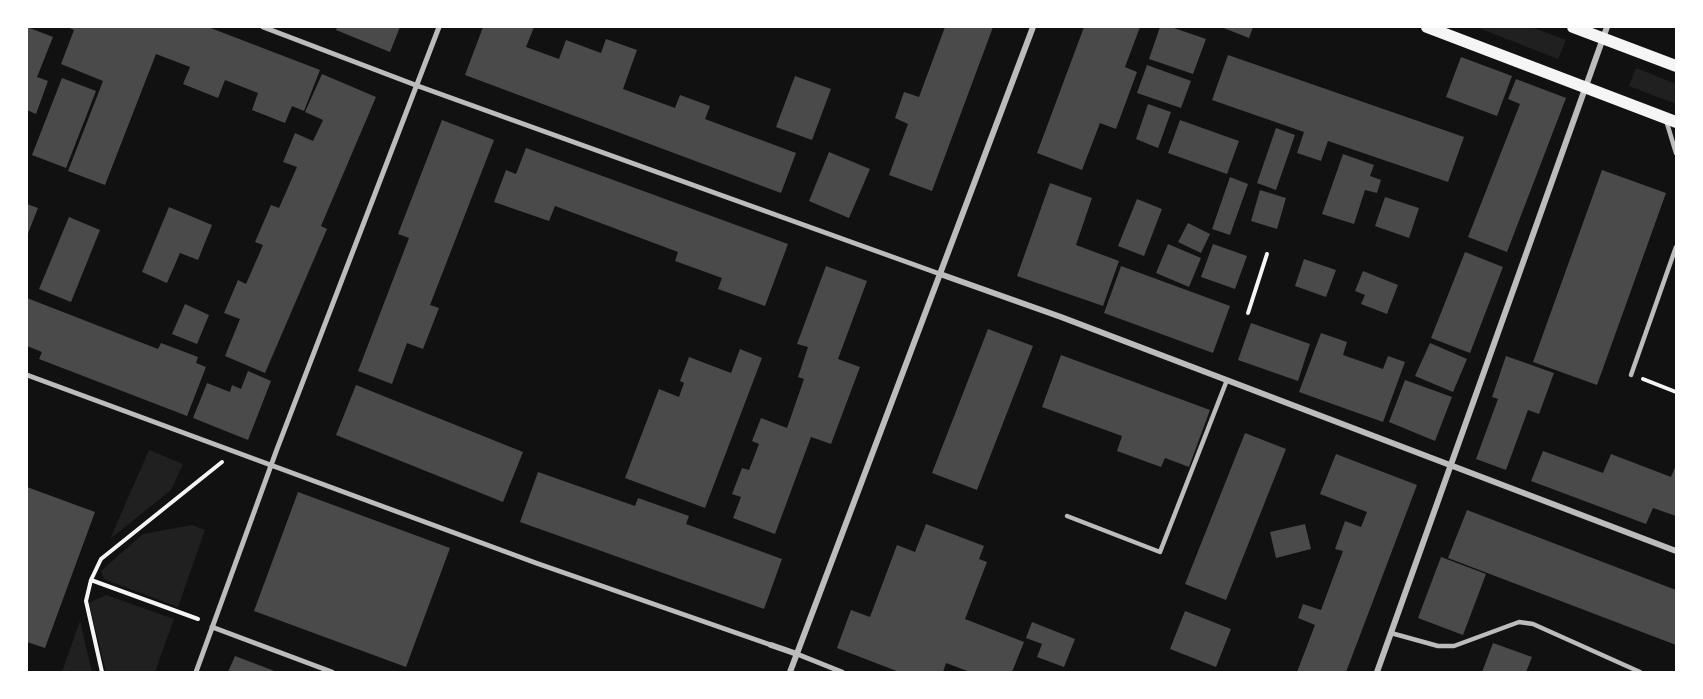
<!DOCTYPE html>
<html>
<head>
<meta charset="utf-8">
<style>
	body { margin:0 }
	#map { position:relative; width:1703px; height:699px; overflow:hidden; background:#111; font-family:Spectral,serif }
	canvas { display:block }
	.frame { position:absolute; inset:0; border:28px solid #fff; pointer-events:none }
</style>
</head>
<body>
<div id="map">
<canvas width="1703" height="699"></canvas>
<div class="frame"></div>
</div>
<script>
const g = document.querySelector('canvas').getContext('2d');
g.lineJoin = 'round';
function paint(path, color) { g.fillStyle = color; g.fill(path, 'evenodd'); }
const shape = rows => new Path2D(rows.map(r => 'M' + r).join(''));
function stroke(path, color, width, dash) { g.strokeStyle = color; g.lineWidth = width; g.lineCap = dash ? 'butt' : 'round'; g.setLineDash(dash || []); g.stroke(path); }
paint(shape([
	[1476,27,1531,27,1566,40,1558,59],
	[1636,68,1676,84,1676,104,1629,86],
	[149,450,183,464,171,490,110,539],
	[192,525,205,530,178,607,104,579,101,571,143,534],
	[106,595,174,619,155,672,106,672,89,603],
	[80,621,92,672,62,672]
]), '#202020');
paint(shape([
	[27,27,53,37,37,77,48,81,36,114,27,110],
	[67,27,208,27,320,70,304,111,292,106,285,123,252,110,258,93,225,80,218,98,183,84,190,67,156,54,105,185,68,171,103,81,61,64,74,30],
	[337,27,400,27,390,52,336,30],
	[483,27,534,27,526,47,559,59,566,40,601,53,606,39,637,50,623,89,675,108,680,95,710,106,705,119,796,153,781,193,465,75],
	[945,27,993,27,932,191,889,175,908,124,895,118,904,92,919,97],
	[1084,27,1140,27,1125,67,1137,72,1116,129,1100,123,1082,170,1037,153],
	[1160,27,1171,27,1206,39,1193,74,1149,59],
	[1221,27,1253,27,1249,38],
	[1228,55,1464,137,1448,182,1328,141,1321,161,1297,153,1304,132,1212,100],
	[1461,57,1512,76,1497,116,1446,97],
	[1147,65,1191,81,1181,108,1137,93],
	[322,74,376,97,321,226,327,229,265,373,225,356,240,319,224,313,238,280,246,284,263,245,255,242,271,205,279,208,297,167,283,162,295,133,313,141,323,120,305,112],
	[795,76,831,89,812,140,776,127],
	[62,78,96,91,66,168,32,155],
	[1516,79,1566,98,1507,252,1468,237,1520,104,1508,99],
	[1148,104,1171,112,1158,148,1136,139],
	[442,120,494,140,430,305,439,308,423,349,407,343,392,384,358,371,409,238,398,234],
	[1180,120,1239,141,1227,174,1168,153],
	[1276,128,1295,135,1276,190,1257,183],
	[526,148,788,244,765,306,718,289,722,278,675,261,678,252,555,206,549,221,494,202,506,170,516,174],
	[829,152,870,169,849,218,809,201],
	[1343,154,1374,165,1370,176,1381,180,1377,193,1365,190,1354,224,1322,214],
	[1602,170,1666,193,1597,385,1533,362],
	[1230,177,1248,184,1230,235,1212,229],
	[1050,183,1092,198,1076,245,1119,261,1103,306,1017,276],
	[1260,190,1286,198,1277,229,1251,221],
	[1385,197,1419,208,1409,238,1375,226],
	[1137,199,1162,209,1144,256,1118,246],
	[27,204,38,208,27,236],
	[169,207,212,225,198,260,180,253,167,283,142,272],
	[69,217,100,230,71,302,39,289],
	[1188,223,1210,234,1201,253,1178,242],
	[1168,244,1201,258,1189,287,1156,273],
	[1213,244,1247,256,1235,289,1201,277],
	[1465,252,1503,267,1470,353,1431,338],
	[1304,259,1336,270,1326,297,1295,286],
	[826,266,867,281,838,359,860,367,831,444,811,437,775,534,733,518,741,497,732,494,742,468,749,470,759,444,752,441,761,418,787,428,804,379,798,377,808,347,797,344],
	[1121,266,1230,306,1213,353,1104,313],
	[1363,271,1398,285,1387,314,1361,304,1365,295,1355,291],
	[27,298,158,349,161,343,198,357,196,363,206,367,187,416,39,359,42,352,27,346],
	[185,304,209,315,197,344,172,334],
	[1251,323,1310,344,1298,381,1238,360],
	[988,329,1033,346,977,490,932,473],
	[1321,333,1347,342,1343,355,1383,369,1388,356,1405,362,1383,422,1299,392],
	[1430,343,1467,359,1453,392,1415,376],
	[740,349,762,358,705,508,625,478,659,389,679,397,684,383,680,381,689,357,731,373],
	[1061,355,1210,410,1189,467,1165,458,1161,467,1117,451,1122,436,1042,407],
	[1506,356,1554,373,1539,414,1528,410,1506,470,1476,459,1498,399,1492,397],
	[248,371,271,381,248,440,193,418,207,383,230,392,232,385,241,389],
	[1405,380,1452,397,1435,441,1389,422],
	[356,385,523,452,503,502,336,435],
	[1245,433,1286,449,1226,600,1185,584],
	[1543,451,1603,473,1611,454,1671,477,1676,465,1676,516,1653,508,1646,524,1531,481],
	[1336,454,1417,485,1346,672,1297,672,1315,625,1298,618,1303,604,1321,610,1343,551,1335,549,1345,521,1361,527,1367,512,1320,494],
	[538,472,635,506,638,498,689,516,686,524,782,559,764,609,520,522],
	[27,487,95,512,45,648,27,642],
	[298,492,450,548,406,667,254,611],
	[1467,510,1676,590,1676,645,1448,558],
	[926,524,984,546,979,559,987,562,965,619,1024,642,1012,672,970,672,946,663,943,672,899,672,837,648,851,610,870,617,897,545,915,552],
	[1305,524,1311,549,1276,558,1270,532],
	[1441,557,1486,574,1463,635,1418,618],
	[1185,611,1231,629,1216,667,1170,649],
	[1032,622,1075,639,1064,667,1037,657,1042,644,1026,638],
	[1493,643,1532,657,1526,672,1482,672],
	[235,656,277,672,228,672]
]), '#4a4a4a');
stroke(shape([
	[1248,313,1267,254],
	[1643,379,1676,392],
	[91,580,198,619],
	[102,672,86,601,91,580,101,559,222,462]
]), '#f5f5f5', 4);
stroke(shape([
	[1666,120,1676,153],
	[1631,375,1676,247],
	[1067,516,1160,552,1227,380],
	[1391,633,1438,646,1454,646,1519,622,1533,624,1640,672]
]), '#bcbcbc', 4.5);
stroke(shape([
	[263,27,418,86,940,274],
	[27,375,536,563,771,645],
	[212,627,332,672],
	[797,654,842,672],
	[196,672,277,449,439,27]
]), '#bcbcbc', 5);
stroke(shape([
	[940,274,1061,317,1676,551],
	[771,645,797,654],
	[790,672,1033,27],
	[1377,672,1607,27]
]), '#bcbcbc', 6);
stroke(shape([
	[1427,27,1676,122],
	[1573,27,1676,66]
]), '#f5f5f5', 12);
</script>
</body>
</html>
